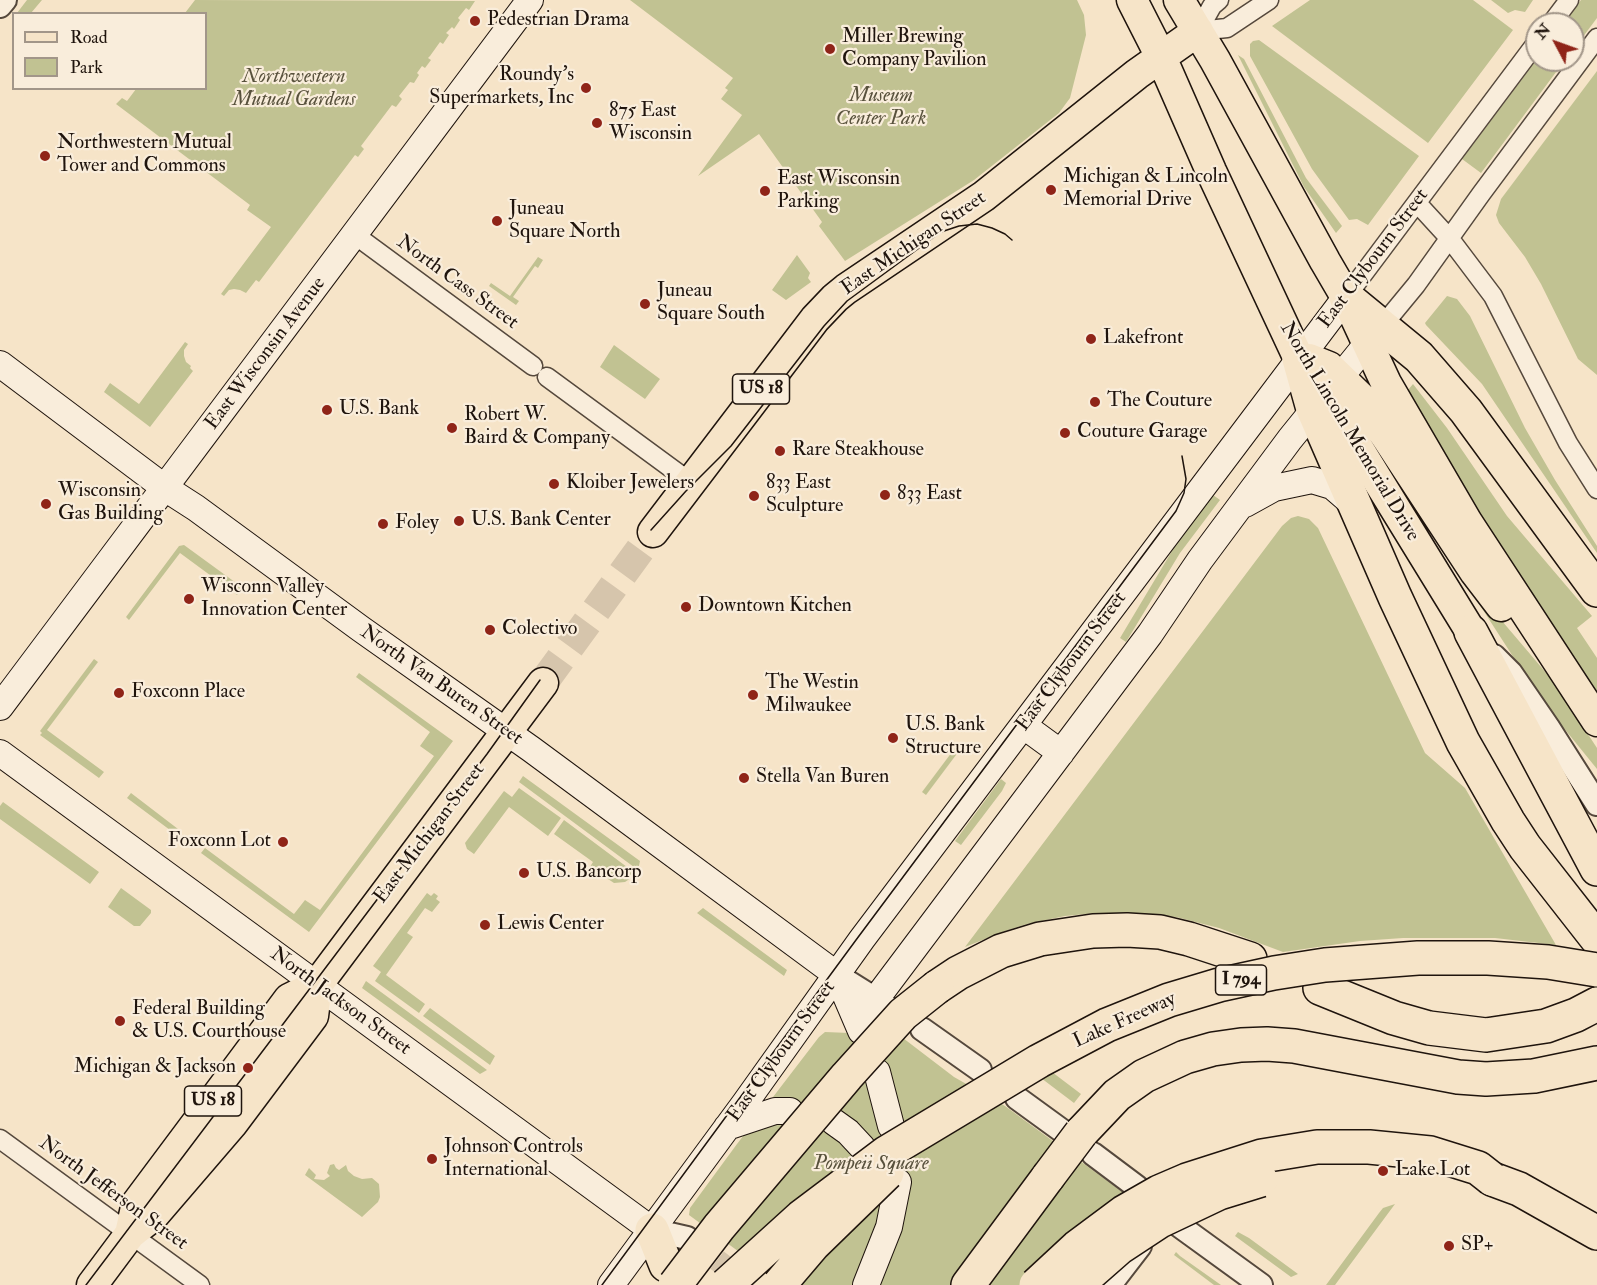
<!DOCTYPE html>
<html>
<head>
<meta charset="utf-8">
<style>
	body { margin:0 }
	#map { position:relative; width:1597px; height:1285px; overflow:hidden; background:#f6e4c8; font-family:"IM FELL Double Pica",serif }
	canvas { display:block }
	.legend { position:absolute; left:12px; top:12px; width:195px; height:78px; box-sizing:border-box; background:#f9eddb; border:2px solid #a29689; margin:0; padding:8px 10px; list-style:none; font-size:18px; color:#1f140d }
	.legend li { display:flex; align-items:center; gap:12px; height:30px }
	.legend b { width:30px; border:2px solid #a29689 }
	.north { position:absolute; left:1525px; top:12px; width:60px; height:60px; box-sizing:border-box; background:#f9eddb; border:2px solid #a29689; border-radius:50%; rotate:311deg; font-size:16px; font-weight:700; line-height:24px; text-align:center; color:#1f140d }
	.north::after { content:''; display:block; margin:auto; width:21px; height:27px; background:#8f2418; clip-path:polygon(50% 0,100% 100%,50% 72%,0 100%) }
</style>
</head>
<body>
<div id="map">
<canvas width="1597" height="1285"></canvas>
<ul class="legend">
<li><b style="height:8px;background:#f6e4c8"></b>Road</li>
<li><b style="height:16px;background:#c1c292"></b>Park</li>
</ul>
<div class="north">N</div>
</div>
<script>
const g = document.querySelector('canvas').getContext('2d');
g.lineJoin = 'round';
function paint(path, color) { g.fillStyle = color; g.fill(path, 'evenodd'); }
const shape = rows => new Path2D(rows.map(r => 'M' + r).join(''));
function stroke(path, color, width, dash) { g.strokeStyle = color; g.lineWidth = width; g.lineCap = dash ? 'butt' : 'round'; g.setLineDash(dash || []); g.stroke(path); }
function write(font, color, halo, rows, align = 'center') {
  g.font = font + ' "IM FELL Double Pica",serif'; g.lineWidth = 4.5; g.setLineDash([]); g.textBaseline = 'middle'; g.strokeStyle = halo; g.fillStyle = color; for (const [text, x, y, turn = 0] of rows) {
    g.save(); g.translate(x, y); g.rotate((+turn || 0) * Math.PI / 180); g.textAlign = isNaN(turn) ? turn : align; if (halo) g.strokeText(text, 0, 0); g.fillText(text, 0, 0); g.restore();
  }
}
paint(shape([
	[27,0,42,0,31,13,17,13],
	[195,0,475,1,469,10,466,8,458,18,460,20,454,29,452,27,446,33,449,35,443,44,440,42,430,56,428,58,431,60,425,68,422,66,417,73,419,75,414,83,410,82,399,96,402,99,396,107,392,105,361,146,364,149,358,157,355,155,259,282,256,280,246,293,240,290,234,289,229,290,224,296,221,294,271,227,247,210,250,205,116,104,122,98,127,101,136,89,206,88,206,14,185,13],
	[630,0,1077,0,1084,15,1086,35,1070,98,1059,113,974,180,845,261,819,226,822,222,759,134,698,176,742,115,721,99,728,90,725,88,733,78],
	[1310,0,1473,0,1513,30,1428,143,1272,26],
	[1491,0,1533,0,1525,12,1515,10,1508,13],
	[1581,0,1597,0,1597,18,1573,50,1573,24,1563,24],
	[1259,40,1419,156,1368,225,1357,219,1349,220,1312,169,1250,56,1250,44,1253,41],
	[1238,55,1244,59,1306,178,1342,226,1336,233,1304,187],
	[1537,59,1565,60,1481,173,1462,159],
	[1597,71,1597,375,1578,359,1541,284,1525,257,1499,223,1496,215,1501,199],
	[797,255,810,273,808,278,811,282,786,300,772,290],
	[538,257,543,260,538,268,535,266,513,297,519,301,516,305,489,286,491,283,510,296],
	[1447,296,1457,299,1470,316,1525,428,1555,480,1597,546,1597,553,1482,384,1426,325,1425,323],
	[185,342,188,344,184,350,184,356,186,362,191,366,190,368,193,371,150,427,104,392,110,383,139,404],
	[614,345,660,379,645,399,600,367],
	[1413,384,1447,428,1507,516,1592,616,1577,628,1597,658,1597,694,1486,523,1445,456,1408,390],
	[1376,444,1485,601,1553,681,1597,748,1597,769,1541,700],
	[1213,495,1220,500,1180,553,1126,642,1120,638,1178,541],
	[1298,516,1309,519,1318,528,1425,753,1465,788,1556,945,1495,938,1403,938,1360,941,1283,952,1219,928,1176,917,1096,913,1065,916,1027,924,1005,931,965,947,1282,526,1291,518],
	[184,545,243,588,237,595,180,553,129,620,126,617,179,546],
	[94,659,98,662,47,730,104,772,99,778,40,735,42,733,40,731],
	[359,673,453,741,309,932,201,853,205,848,294,914,305,900,320,910,434,756,420,746,430,732,356,677],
	[955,748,959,751,926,795,922,792],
	[523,776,640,861,638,870,519,782],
	[1001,779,1006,783,1002,791,961,845,955,841],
	[519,788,561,818,548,836,509,807,474,854,467,849,465,843,504,791,512,797],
	[131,793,178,829,174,833,127,798],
	[3,802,99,872,90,884,0,819,0,806],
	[564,820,635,873,631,878,625,882,614,883,590,867,593,862,554,834],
	[121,888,151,910,151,913,140,926,134,926,108,907],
	[427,893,431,896,434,893,438,896,436,899,440,902,432,912,425,908,407,933,413,937,386,975,425,1004,419,1013,375,981,381,972,373,966],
	[703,908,787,970,784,976,697,913],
	[366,981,487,1070,480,1074,362,988],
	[430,1008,495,1056,490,1065,423,1016],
	[825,1032,899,1035,954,1077,1005,1106,1132,1199,1067,1285,784,1285,689,1215,690,1208,737,1144,819,1037],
	[1048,1069,1081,1094,1074,1103,1041,1078],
	[334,1164,336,1168,339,1170,346,1165,348,1171,354,1176,362,1179,372,1178,379,1184,380,1197,378,1202,362,1217,305,1175,309,1168,316,1175,314,1179,324,1180,330,1176,327,1173,330,1165],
	[1395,1204,1335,1285,1326,1285,1379,1213,1383,1208],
	[1238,1232,1249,1238,1298,1274,1291,1277,1235,1236],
	[1176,1252,1180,1256,1221,1285,1214,1285,1174,1255]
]), '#c1c292');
stroke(shape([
	[691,1240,748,1284]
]), '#d6c5ac', 22, [22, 11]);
stroke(shape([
	[543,683,653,532]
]), '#d6c5ac', 30, [30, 15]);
const minor = shape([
	[1551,24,1569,0],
	[1198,31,1227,28,1269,0],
	[1198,31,1212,6,1219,0],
	[1417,203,1450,239,1493,296,1568,443,1597,489],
	[355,235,533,366],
	[1346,297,1537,42],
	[1378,331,1416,285,1481,194,1597,38],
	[547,377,690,482],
	[0,1139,200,1285]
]);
const tertiary = shape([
	[0,6,5,0],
	[1494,656,1511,673,1548,727,1597,804],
	[837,975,885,1005],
	[922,1029,980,1070],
	[1017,1098,1061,1130],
	[1093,1154,1137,1187],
	[1177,1224,1261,1285],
	[652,1230,687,1238],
	[1110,1285,1140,1246]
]);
const secondary = shape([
	[0,364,165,488,196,508,361,629,531,749,837,975],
	[1245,504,1274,488,1312,480,1332,486,1354,505],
	[0,707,530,0],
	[1024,726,1061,753],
	[0,753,652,1230],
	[837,975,861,1031],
	[861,1031,867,1014,876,999,1150,634,1200,560,1290,439,1367,344],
	[877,1072,891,1126],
	[834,1122,848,1132,862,1147],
	[727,1127,775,1111,790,1111],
	[611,1285,745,1103,862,939,1346,297],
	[866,1285,889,1227,898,1182]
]);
const primary = shape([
	[1132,0,1161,57,1211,171,1299,359,1353,440,1471,632],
	[1179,0,1215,60,1325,261,1346,297,1386,383,1467,522,1597,721],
	[1299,359,1309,359,1329,367,1361,398,1475,572,1501,606],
	[653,532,815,319,835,298,846,289,984,196,1137,74,1198,31],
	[130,1234,137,1203,196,1124,289,999,317,985,543,683],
	[92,1285,130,1234,153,1216,232,1124,313,1016,317,985]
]);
const motorway = shape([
	[1346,297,1419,357,1466,411,1597,590],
	[1299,359,1313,409,1395,597,1463,742,1508,821,1525,847,1597,939],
	[1471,632,1597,869],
	[937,987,958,973,1001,951,1040,939,1093,931,1127,930,1160,932,1189,939,1250,959],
	[1320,988,1394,1018,1429,1028,1486,1035,1546,1026,1576,1015,1597,1004],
	[1081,1133,1117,1095,1144,1076,1185,1057,1213,1049,1241,1045,1267,1044,1294,1046,1458,1077,1486,1079,1534,1076,1597,1063],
	[1492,1179,1519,1189,1597,1233],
	[652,1230,666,1265],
	[968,1285,1048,1177]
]);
stroke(minor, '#55483c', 21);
stroke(tertiary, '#55483c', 26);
stroke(secondary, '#1f140d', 28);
stroke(primary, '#1f140d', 33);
stroke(motorway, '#1f140d', 36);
stroke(minor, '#f9eddb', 18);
stroke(tertiary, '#f9eddb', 22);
stroke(secondary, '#f9eddb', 26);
stroke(primary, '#f6e4c8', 30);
stroke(motorway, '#f6e4c8', 33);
stroke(shape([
	[651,530,686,491,731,446,824,326,847,301,941,232,959,226,977,224,992,228,1005,234,1012,240],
	[86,1285,487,754,540,680],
	[602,1285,856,940,1176,511,1184,493,1186,479,1182,456]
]), '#1f140d', 1.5);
const motorwayBridge = shape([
	[1048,1177,1081,1133],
	[675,1285,719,1227,847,1076,903,1014,937,987],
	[726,1285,801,1217,886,1153,1039,1061,1107,1025,1169,1000,1219,985,1274,973,1325,965,1418,958,1488,958,1548,962,1597,970],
	[779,1285,813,1245,887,1173],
	[1036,1285,1077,1247,1124,1212,1159,1192,1187,1180,1262,1156,1317,1147,1369,1147,1430,1153,1478,1168,1492,1179],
	[1077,1285,1119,1248,1160,1221,1219,1193,1261,1180]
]);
stroke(motorwayBridge, '#1f140d', 36, []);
stroke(motorwayBridge, '#f6e4c8', 33);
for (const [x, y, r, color] of [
	[475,21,6,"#8f2418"],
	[830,49,6,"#8f2418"],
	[586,88,6,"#8f2418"],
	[597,123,6,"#8f2418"],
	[45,156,6,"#8f2418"],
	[1051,190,6,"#8f2418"],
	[765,191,6,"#8f2418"],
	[497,221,6,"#8f2418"],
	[645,304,6,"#8f2418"],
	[1091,339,6,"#8f2418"],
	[1095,402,6,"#8f2418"],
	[327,410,6,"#8f2418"],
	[452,428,6,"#8f2418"],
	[1065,433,6,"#8f2418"],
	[780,451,6,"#8f2418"],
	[554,484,6,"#8f2418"],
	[885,495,6,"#8f2418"],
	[754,496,6,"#8f2418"],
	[46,504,6,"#8f2418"],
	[459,521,6,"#8f2418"],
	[383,524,6,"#8f2418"],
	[189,599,6,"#8f2418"],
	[686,607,6,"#8f2418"],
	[490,630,6,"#8f2418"],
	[119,693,6,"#8f2418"],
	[753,695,6,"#8f2418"],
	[893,738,6,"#8f2418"],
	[744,778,6,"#8f2418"],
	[283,842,6,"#8f2418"],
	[524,873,6,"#8f2418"],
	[485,925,6,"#8f2418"],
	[120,1021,6,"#8f2418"],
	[248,1068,6,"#8f2418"],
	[432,1159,6,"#8f2418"],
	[1383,1171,6,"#8f2418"],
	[1449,1246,6,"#8f2418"]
]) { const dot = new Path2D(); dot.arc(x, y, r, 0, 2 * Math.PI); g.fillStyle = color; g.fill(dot); stroke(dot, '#f9eddb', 2); }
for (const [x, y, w] of [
	[761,389,57],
	[1241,980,51],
	[213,1101,57]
]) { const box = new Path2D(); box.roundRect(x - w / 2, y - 15, w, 30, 4.5); g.fillStyle = '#f9eddb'; g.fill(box); stroke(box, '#1f140d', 1.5); }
write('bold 18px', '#1f140d', null, [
	["US 18",761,389],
	["I 794",1241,980],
	["US 18",213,1101]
]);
write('20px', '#1f140d', '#f9eddb', [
	["Pedestrian Drama",487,21],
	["Miller Brewing",842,38],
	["Company Pavilion",842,61],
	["Roundy's",574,76,"right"],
	["Supermarkets, Inc",574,99,"right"],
	["875 East",609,112],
	["Wisconsin",609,135],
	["Northwestern Mutual",57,144],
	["Tower and Commons",57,167],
	["Michigan & Lincoln",1063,178],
	["Memorial Drive",1063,201],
	["East Wisconsin",777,180],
	["Parking",777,203],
	["Juneau",509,210],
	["Square North",509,233],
	["Juneau",657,292],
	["Square South",657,315],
	["Lakefront",1103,339],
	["The Couture",1107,402],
	["U.S. Bank",339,410],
	["Robert W.",464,416],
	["Baird & Company",464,439],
	["Couture Garage",1077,433],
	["Rare Steakhouse",792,451],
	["Kloiber Jewelers",566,484],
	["833 East",766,484],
	["Sculpture",766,507],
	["Wisconsin",58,492],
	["Gas Building",58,515],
	["833 East",897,495],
	["U.S. Bank Center",471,521],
	["Foley",395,524],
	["Wisconn Valley",201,588],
	["Innovation Center",201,611],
	["Downtown Kitchen",698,607],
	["Colectivo",502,630],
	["The Westin",765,684],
	["Milwaukee",765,707],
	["Foxconn Place",131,693],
	["U.S. Bank",905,726],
	["Structure",905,749],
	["Stella Van Buren",756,778],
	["Foxconn Lot",271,842,"right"],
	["U.S. Bancorp",536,873],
	["Lewis Center",497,925],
	["Federal Building",132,1010],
	["& U.S. Courthouse",132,1033],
	["Michigan & Jackson",236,1068,"right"],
	["Johnson Controls",444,1148],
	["International",444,1171],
	["Lake Lot",1395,1171],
	["SP+",1461,1246]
], 'left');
write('italic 20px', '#58513c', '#f9eddb', [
	["Northwestern",294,78],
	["Mutual Gardens",294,101],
	["Museum",881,97],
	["Center Park",881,120],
	["Pompeii Square",871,1165]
]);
write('20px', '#1f140d', '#f9eddb', [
	["East Michigan Street",914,244,-34],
	["East Clybourn Street",1374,259,-53],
	["North Cass Street",457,283,36],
	["East Wisconsin Avenue",266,354,-53],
	["North Lincoln Memorial Drive",1349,432,59],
	["East Clybourn Street",1072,662,-53],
	["North Van Buren Street",441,686,35],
	["East Michigan Street",430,834,-53],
	["North Jackson Street",340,1002,36],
	["Lake Freeway",1125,1021,-24],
	["East Clybourn Street",782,1052,-54],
	["North Jefferson Street",113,1194,36]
]);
</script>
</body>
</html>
